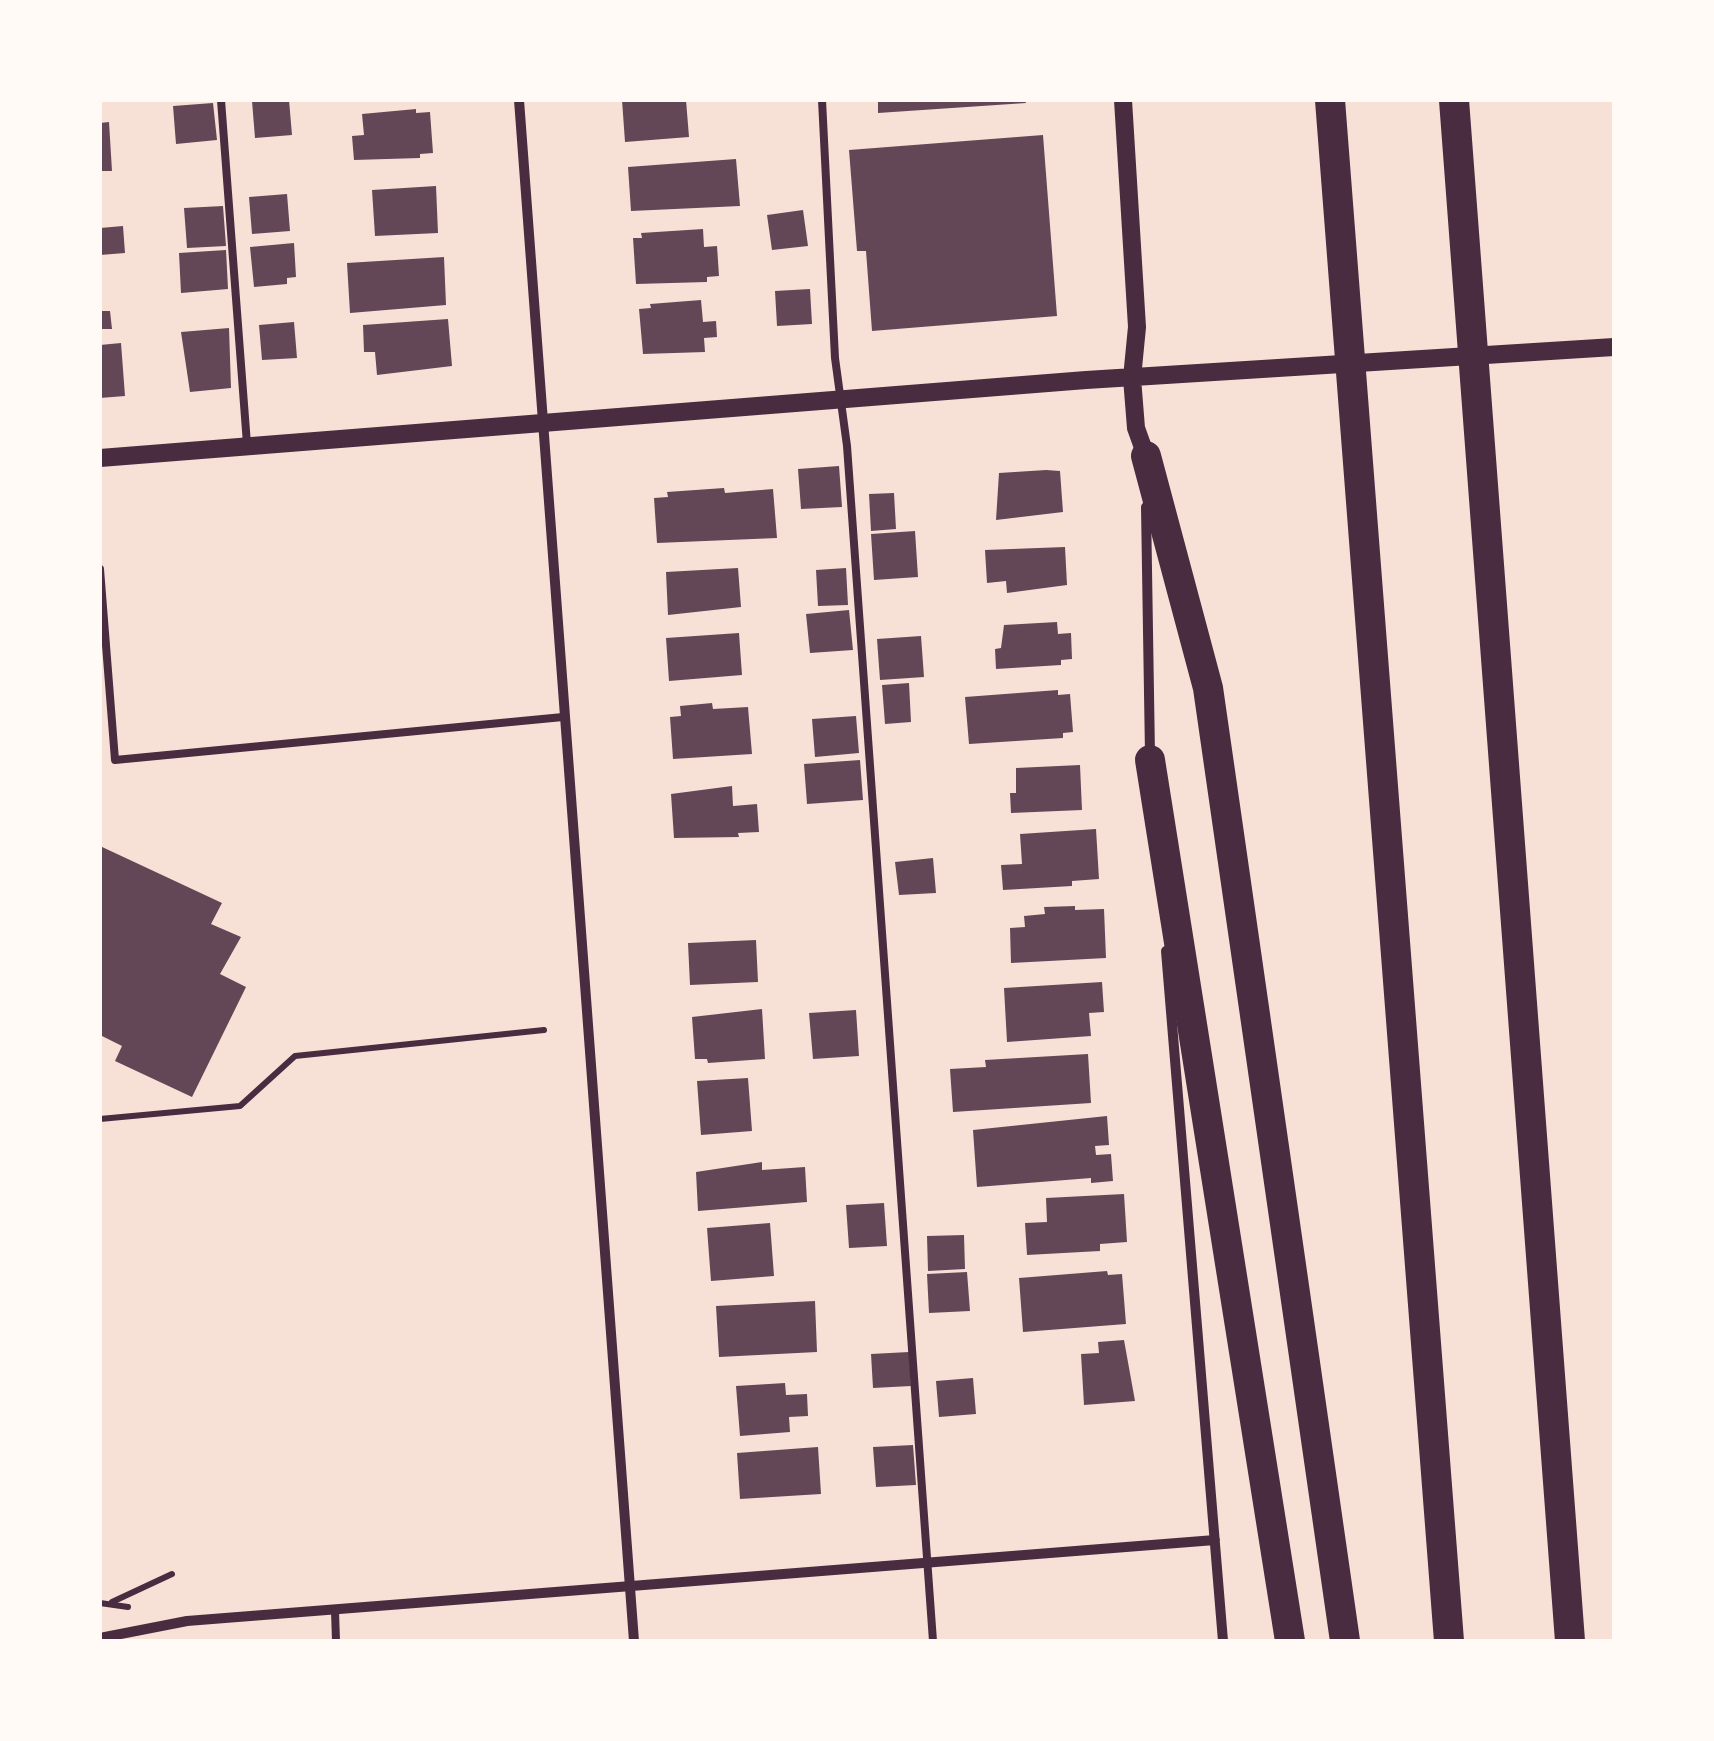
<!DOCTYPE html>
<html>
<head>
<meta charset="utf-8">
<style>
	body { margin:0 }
	#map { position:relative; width:1714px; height:1741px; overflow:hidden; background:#f7e1d7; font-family:"Open Sans",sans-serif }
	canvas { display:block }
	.frame { position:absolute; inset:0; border:102px solid #fffaf5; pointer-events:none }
</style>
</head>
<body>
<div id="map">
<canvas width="1714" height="1741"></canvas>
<div class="frame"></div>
</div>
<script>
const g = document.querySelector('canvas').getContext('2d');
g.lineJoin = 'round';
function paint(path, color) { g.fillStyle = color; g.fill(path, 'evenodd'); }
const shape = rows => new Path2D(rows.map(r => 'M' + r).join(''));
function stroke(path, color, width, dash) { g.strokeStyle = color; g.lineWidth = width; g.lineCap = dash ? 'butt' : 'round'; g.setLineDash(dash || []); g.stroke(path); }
paint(shape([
	[289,100,292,135,255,138,252,101],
	[622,100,686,100,689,137,625,142],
	[878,100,1025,100,1026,103,878,113],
	[213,103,217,140,176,144,173,106],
	[416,109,416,113,430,112,433,153,420,154,420,158,354,160,352,136,364,135,362,114],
	[109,122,112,171,100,171,100,123],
	[1043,135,1057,316,872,331,866,251,857,251,849,150],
	[736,159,740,206,631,211,628,167],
	[436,186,438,233,375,236,372,190],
	[287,194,290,231,252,234,249,197],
	[223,206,226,246,187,248,184,208],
	[803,210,808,246,772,250,767,215],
	[123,226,125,253,100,255,100,228],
	[703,229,704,247,717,246,719,276,707,277,707,282,636,284,633,238,642,238,641,233],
	[294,243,296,277,287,278,287,284,254,287,250,247],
	[226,250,228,289,181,293,179,253],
	[444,257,446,305,350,313,347,263],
	[810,289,812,324,777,326,775,291],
	[701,300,703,322,716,321,717,337,704,338,705,352,643,354,639,309,651,308,650,304],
	[100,311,110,311,112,329,100,329],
	[448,319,452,366,377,375,375,352,364,352,363,325],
	[294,322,297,358,262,360,259,325],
	[229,328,231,388,190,392,181,332],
	[121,343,125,396,100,398,100,345],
	[839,466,842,507,801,509,798,469],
	[1046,470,1060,471,1063,512,996,520,999,473],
	[724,488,725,493,773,489,777,538,657,543,654,498,668,497,667,492],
	[894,493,896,529,871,531,869,494],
	[915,531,918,577,874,580,871,534],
	[1065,547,1067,585,1007,593,1006,581,987,583,985,550],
	[738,568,741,607,668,615,666,572],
	[846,568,848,605,818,606,816,570],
	[849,610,853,650,810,653,806,614],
	[1057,622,1058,634,1071,633,1072,659,1061,660,1061,665,996,669,995,649,1001,648,1004,625],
	[739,633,742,675,669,681,666,638],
	[921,636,924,677,880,680,877,639],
	[909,683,911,722,885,724,882,685],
	[1058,690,1058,695,1070,694,1073,732,1063,733,1063,738,969,744,965,697],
	[712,703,713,709,748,707,752,754,673,759,670,717,681,716,680,706],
	[856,716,859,753,815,757,812,719],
	[860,760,863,800,807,804,804,764],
	[1080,765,1082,810,1011,813,1010,793,1016,793,1016,768],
	[732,786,733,806,757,804,759,832,738,833,739,837,674,838,671,794],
	[1096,829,1099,879,1072,881,1072,886,1003,890,1001,865,1022,864,1020,834],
	[100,846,222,903,211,924,241,937,220,974,246,987,192,1097,115,1061,122,1046,100,1035],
	[933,858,936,893,899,895,895,862],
	[1075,906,1075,910,1104,909,1106,958,1011,963,1010,928,1025,927,1024,916,1045,914,1044,907],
	[756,940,758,982,690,985,688,943],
	[1102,982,1104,1012,1089,1013,1091,1036,1007,1042,1004,988],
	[762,1009,765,1059,708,1063,707,1059,695,1059,692,1017],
	[856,1010,859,1056,813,1059,809,1013],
	[1088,1054,1091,1103,953,1112,950,1069,986,1067,985,1060],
	[748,1078,752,1131,701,1135,697,1081],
	[1107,1116,1109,1145,1095,1146,1096,1155,1111,1154,1113,1181,1091,1183,1091,1178,977,1187,973,1130],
	[762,1162,762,1170,805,1167,807,1202,698,1211,696,1172],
	[1124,1194,1127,1242,1100,1244,1100,1251,1027,1255,1025,1223,1047,1222,1046,1198],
	[884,1203,887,1246,849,1248,846,1205],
	[770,1223,774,1276,711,1281,707,1228],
	[964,1235,965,1269,928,1271,927,1236],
	[1107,1271,1108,1275,1122,1274,1126,1324,1023,1332,1019,1278],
	[967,1272,970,1311,929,1313,927,1274],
	[815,1301,817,1352,719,1357,716,1306],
	[1124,1340,1135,1401,1084,1405,1081,1354,1099,1353,1098,1342],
	[909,1352,911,1386,873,1388,871,1354],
	[973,1378,976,1414,939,1417,936,1381],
	[785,1383,786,1395,807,1394,808,1416,789,1417,790,1432,740,1436,736,1386],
	[913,1445,916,1485,876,1487,873,1447],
	[818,1447,821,1494,740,1499,737,1453]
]), '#644757');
stroke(shape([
	[100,1119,240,1106,295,1056,544,1030],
	[112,1602,172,1574],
	[100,1603,128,1607]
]), '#4a2c40', 6);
stroke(shape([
	[221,100,247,444],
	[822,100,835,358,847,446,933,1641],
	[100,569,115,760,563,717],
	[335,1611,336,1641]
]), '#4a2c40', 8);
stroke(shape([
	[519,100,634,1641],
	[1146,507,1150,755],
	[1166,951,1223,1641],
	[100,1638,187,1621,1215,1540]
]), '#4a2c40', 10);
stroke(shape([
	[1123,100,1137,327,1132,378,1136,428,1146,456],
	[100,458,1086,380,1614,347]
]), '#4a2c40', 18);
stroke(shape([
	[1330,100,1449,1641],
	[1454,100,1570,1641],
	[1146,456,1208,688,1345,1641],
	[1150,760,1290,1641]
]), '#4a2c40', 30);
</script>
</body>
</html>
